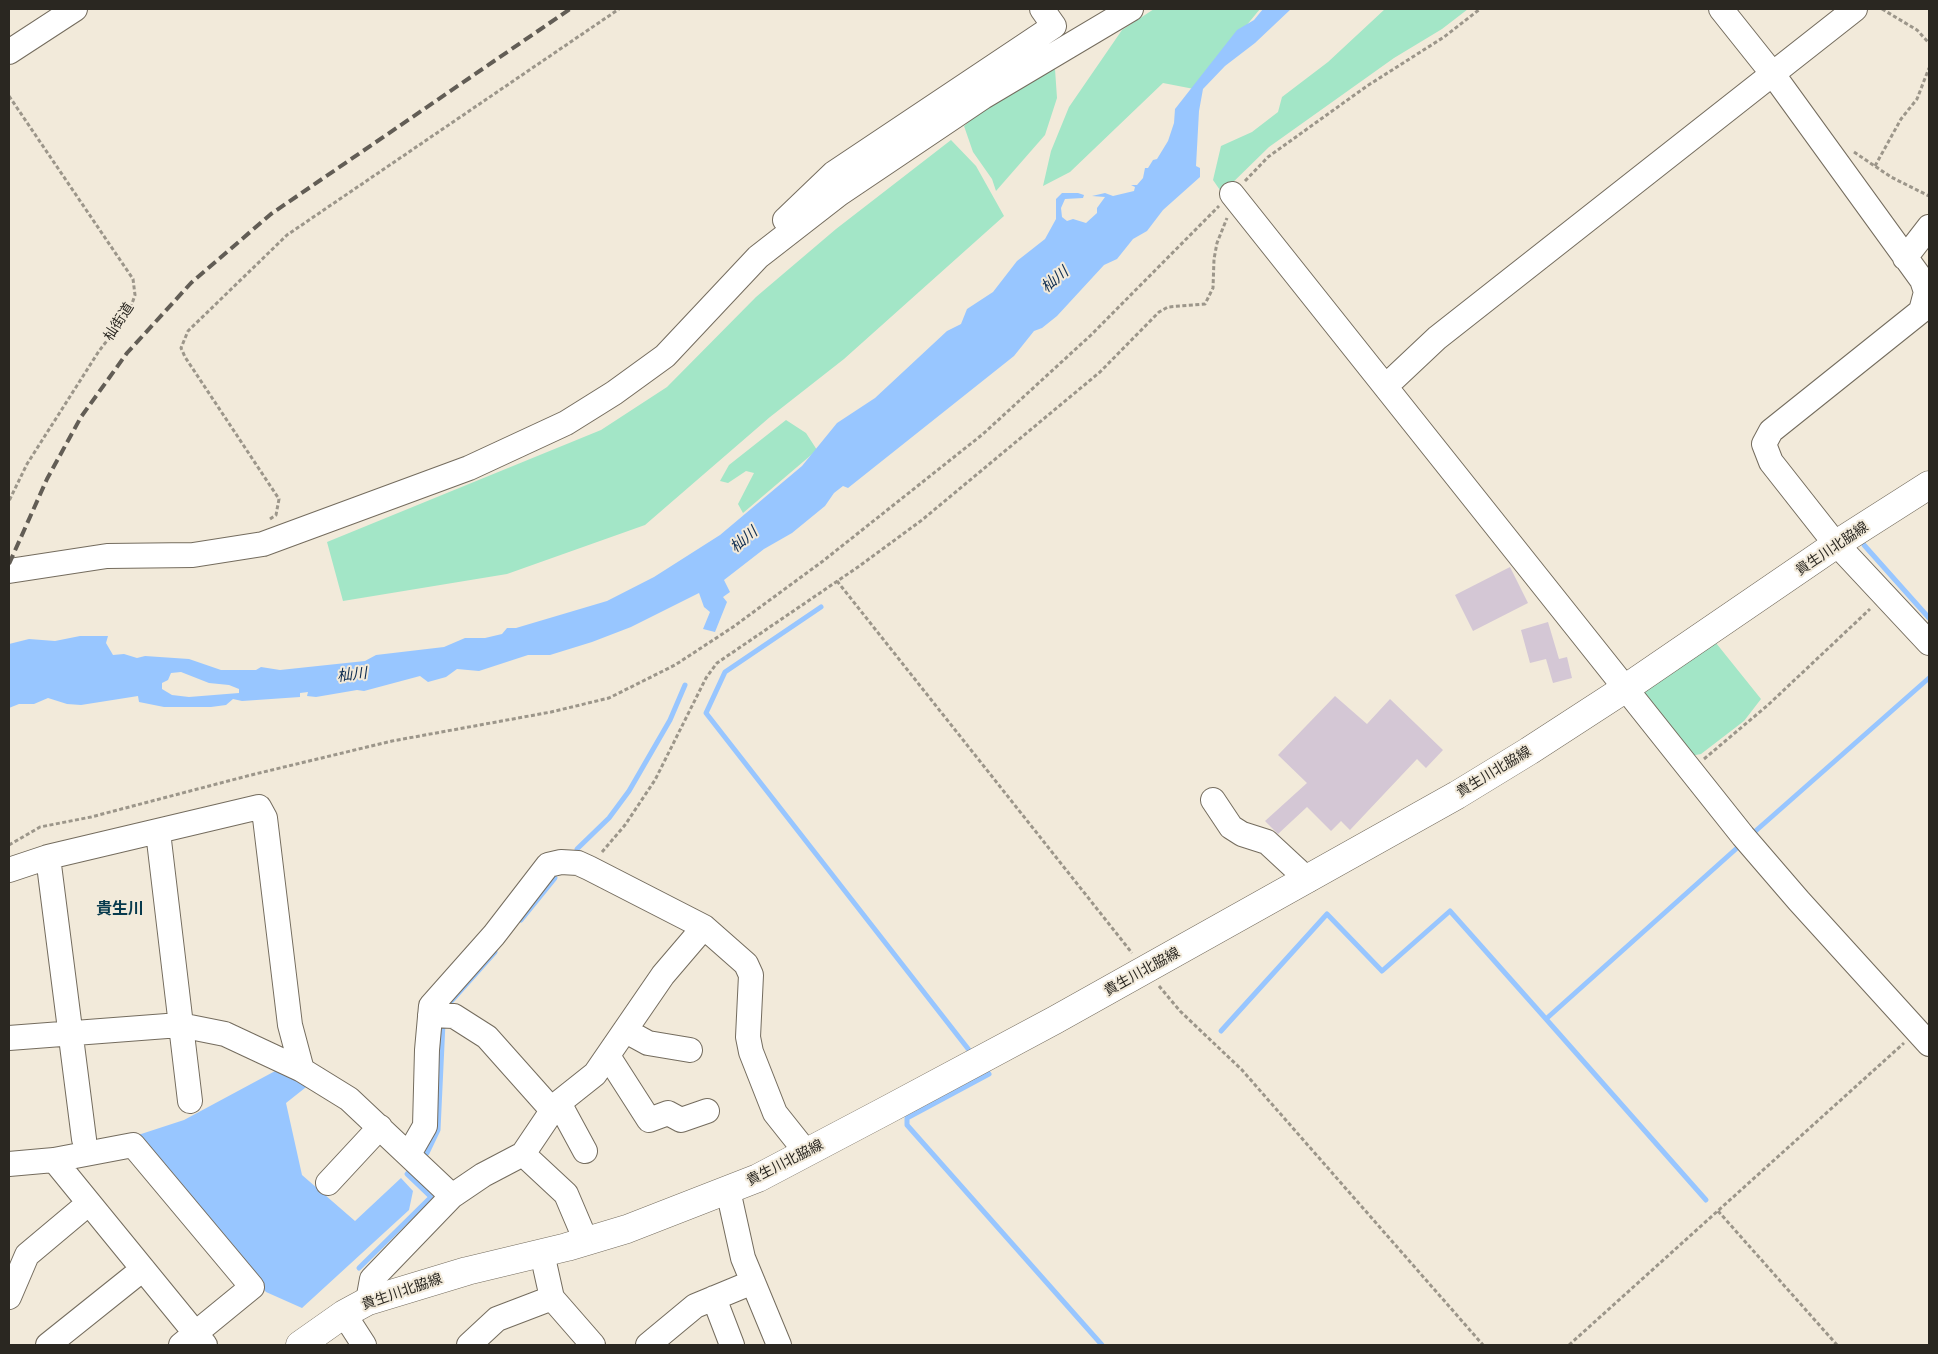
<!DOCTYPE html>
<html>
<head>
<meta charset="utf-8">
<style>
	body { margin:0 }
	#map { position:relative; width:1938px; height:1354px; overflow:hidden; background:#f2eada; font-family:Figtree,sans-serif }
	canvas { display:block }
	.frame { position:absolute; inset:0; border:10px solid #2a2721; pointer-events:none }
</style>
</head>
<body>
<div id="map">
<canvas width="1938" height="1354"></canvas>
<div class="frame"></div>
</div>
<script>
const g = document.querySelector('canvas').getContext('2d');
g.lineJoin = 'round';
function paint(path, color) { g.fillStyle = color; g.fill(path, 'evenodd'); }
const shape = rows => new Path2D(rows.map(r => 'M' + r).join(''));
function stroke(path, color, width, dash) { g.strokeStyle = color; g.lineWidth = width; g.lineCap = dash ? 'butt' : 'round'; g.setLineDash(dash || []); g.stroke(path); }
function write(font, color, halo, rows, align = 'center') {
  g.font = font + ' Figtree,"Noto Sans JP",sans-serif'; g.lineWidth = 4; g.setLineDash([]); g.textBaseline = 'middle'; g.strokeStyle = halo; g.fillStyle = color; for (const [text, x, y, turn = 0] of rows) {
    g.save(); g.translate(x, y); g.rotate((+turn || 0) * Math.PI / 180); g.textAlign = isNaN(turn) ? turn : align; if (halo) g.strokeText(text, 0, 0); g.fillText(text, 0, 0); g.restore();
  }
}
paint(shape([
	[1154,9,1260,9,1194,89,1163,83,1070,172,1043,186,1051,151,1069,107,1122,30],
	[1385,9,1468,9,1442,29,1394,58,1269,147,1222,193,1213,180,1221,146,1252,132,1278,112,1282,97,1328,62],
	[1055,69,1057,98,1045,135,996,191,992,179,973,152,964,126,994,100,1017,86],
	[951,140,976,166,1004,216,844,359,770,417,645,525,507,574,343,601,327,542,601,430,667,387,756,297,836,229],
	[786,420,806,433,817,450,743,513,738,504,754,473,746,471,728,483,720,481,729,465],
	[1712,638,1761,699,1744,721,1701,754,1690,756,1636,688]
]), '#a3e6c7');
paint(shape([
	[1263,9,1291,9,1255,43,1225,66,1203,89,1199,111,1196,166,1200,168,1200,177,1163,210,1147,231,1133,239,1117,259,1104,265,1057,316,1042,328,1034,331,1014,356,848,488,843,486,834,493,825,506,792,533,764,549,724,580,730,592,723,597,727,602,715,632,703,629,710,612,704,607,699,593,631,627,592,642,550,655,528,655,479,671,457,669,446,677,428,682,420,676,364,691,357,690,316,697,307,696,308,692,300,693,300,697,242,701,233,699,226,705,211,707,164,707,139,702,138,696,81,705,67,704,48,698,34,704,19,704,9,708,9,644,29,639,55,641,80,636,108,636,106,643,113,655,124,654,137,658,145,656,189,659,221,670,256,670,261,667,280,670,365,661,376,655,444,647,465,638,485,638,502,634,507,628,516,628,607,601,654,577,720,535,802,466,837,423,875,398,947,331,961,324,967,309,993,292,1017,261,1045,239,1056,219,1056,199,1062,193,1078,193,1084,195,1083,198,1065,199,1061,208,1062,217,1067,221,1073,219,1086,223,1097,213,1097,208,1105,197,1092,196,1105,193,1113,196,1134,191,1135,187,1131,185,1137,185,1143,178,1145,168,1148,168,1153,160,1157,159,1168,141,1174,123,1175,109,1237,30,1254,20],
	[181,672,209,683,229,685,239,689,239,693,189,697,172,695,162,689,162,683,168,680,171,673],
	[277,1070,310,1084,286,1103,302,1175,355,1221,401,1178,413,1191,409,1210,302,1308,266,1292,135,1136,184,1120]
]), '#98c6ff');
stroke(shape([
	[1864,545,1929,618],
	[821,607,725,672,706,713,969,1050],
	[1751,835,1929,678],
	[577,849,609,818,629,791,670,720,685,685],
	[521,920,555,878],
	[446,1007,495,952],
	[1221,1031,1327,914,1382,971,1450,911,1546,1019],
	[986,1070,989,1074,907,1118,907,1125,1102,1345],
	[421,1159,427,1153,438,1130,443,1023],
	[1706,1200,1546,1019,1737,848],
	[359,1268,431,1197,407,1174,414,1167]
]), '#98c6ff', 5);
paint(shape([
	[1510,567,1528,603,1473,631,1455,595],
	[1548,622,1559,659,1567,657,1572,678,1553,683,1546,659,1530,663,1521,630],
	[1335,696,1367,724,1390,699,1443,750,1426,768,1417,759,1350,830,1341,821,1331,831,1307,807,1278,834,1265,821,1307,783,1278,755]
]), '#d4c7d5');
const minor = shape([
	[1721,9,1772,73,1922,280,1926,292,1921,311,1771,431,1764,444,1771,462,1830,537,1929,643],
	[9,52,75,9],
	[1232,194,1743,836,1799,901,1929,1044],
	[785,220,834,173,1054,26,1042,9],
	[1905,258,1929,227],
	[1386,386,1437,338,1855,9],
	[9,571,107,556,193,555,263,544,469,468,566,423,614,393,665,356,758,257,839,194,983,97,1131,9],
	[1213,800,1231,827,1242,834,1267,842,1308,880],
	[158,832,190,1101],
	[48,857,84,1139],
	[9,870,48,857,259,807,265,818,290,1025,302,1070],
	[430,1015,454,1016,487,1037,552,1110],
	[626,1031,648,1043,690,1050],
	[9,1038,180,1025,225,1034,302,1070,349,1099,452,1196],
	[608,1056,649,1120,668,1113,681,1120,707,1111],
	[559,1103,585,1151],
	[409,1154,425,1126,427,1050,431,1006,494,935,548,865,561,862,578,863,589,868,704,927,746,964,751,975,748,1037,751,1052,775,1113,806,1152],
	[523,1154,566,1194,586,1241],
	[54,1160,205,1345],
	[9,1164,54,1160,133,1145,252,1287,181,1345],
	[328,1183,380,1127],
	[728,1190,743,1258,779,1345],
	[542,1253,552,1298,593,1345],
	[9,1297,27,1255,89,1203],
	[714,1298,732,1345],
	[368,1301,372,1279,452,1196,483,1175,523,1154,556,1105,595,1074,663,975,704,927],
	[344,1314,364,1345],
	[48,1345,143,1269],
	[469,1345,497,1319,552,1298],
	[648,1345,695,1306,753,1282]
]);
const major = shape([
	[300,1345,344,1314,368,1301,467,1271,567,1247,627,1229,758,1178,885,1111,1055,1020,1457,795,1529,751,1626,688,1838,543,1929,485]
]);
stroke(minor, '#746c5e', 26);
stroke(major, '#746c5e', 29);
stroke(shape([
	[1882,9,1917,30,1929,43],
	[9,96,133,279,135,295,129,312,99,351,27,464,9,501],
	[1854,152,1891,177,1929,196],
	[1875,166,1901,119,1917,99,1929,68],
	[1245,181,1268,157,1367,86,1444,37,1480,9],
	[270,519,276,515,279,499,185,357,181,348,188,331,287,235,619,9],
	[837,581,1132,953],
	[1704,759,1768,705,1870,609],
	[9,845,40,827,91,817,251,775,392,741,551,712,609,698,675,665,733,627,823,561,983,434,1091,335,1219,206],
	[602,852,625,825,655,780,706,678,717,663,858,567,922,520,1100,372,1159,312,1168,307,1205,304,1213,288,1214,259,1217,243,1227,218],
	[1159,986,1180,1011,1242,1070,1483,1345],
	[1718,1211,1837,1345],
	[1569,1345,1904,1043]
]), '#9c968a', 3, [4, 2.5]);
stroke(minor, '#fff', 24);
stroke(major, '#fff', 28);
stroke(shape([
	[9,564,47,479,81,417,127,353,191,283,271,214,570,9]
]), '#625d55', 4, [10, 5]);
write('14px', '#2a2721', '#f2eada', [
	["杣街道",119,322,-57],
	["貴生川北脇線",1832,549,-34],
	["貴生川北脇線",1494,772,-31],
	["貴生川北脇線",1142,972,-29],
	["貴生川北脇線",785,1163,-27],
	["貴生川北脇線",402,1292,-19]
]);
write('italic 15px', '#0e2d51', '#f2eada', [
	["杣川",1055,280,-40],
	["杣川",744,540,-40],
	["杣川",352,675,-6]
]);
write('bold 16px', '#073a4d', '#f2eada', [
	["貴生川",120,909]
]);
</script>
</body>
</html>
